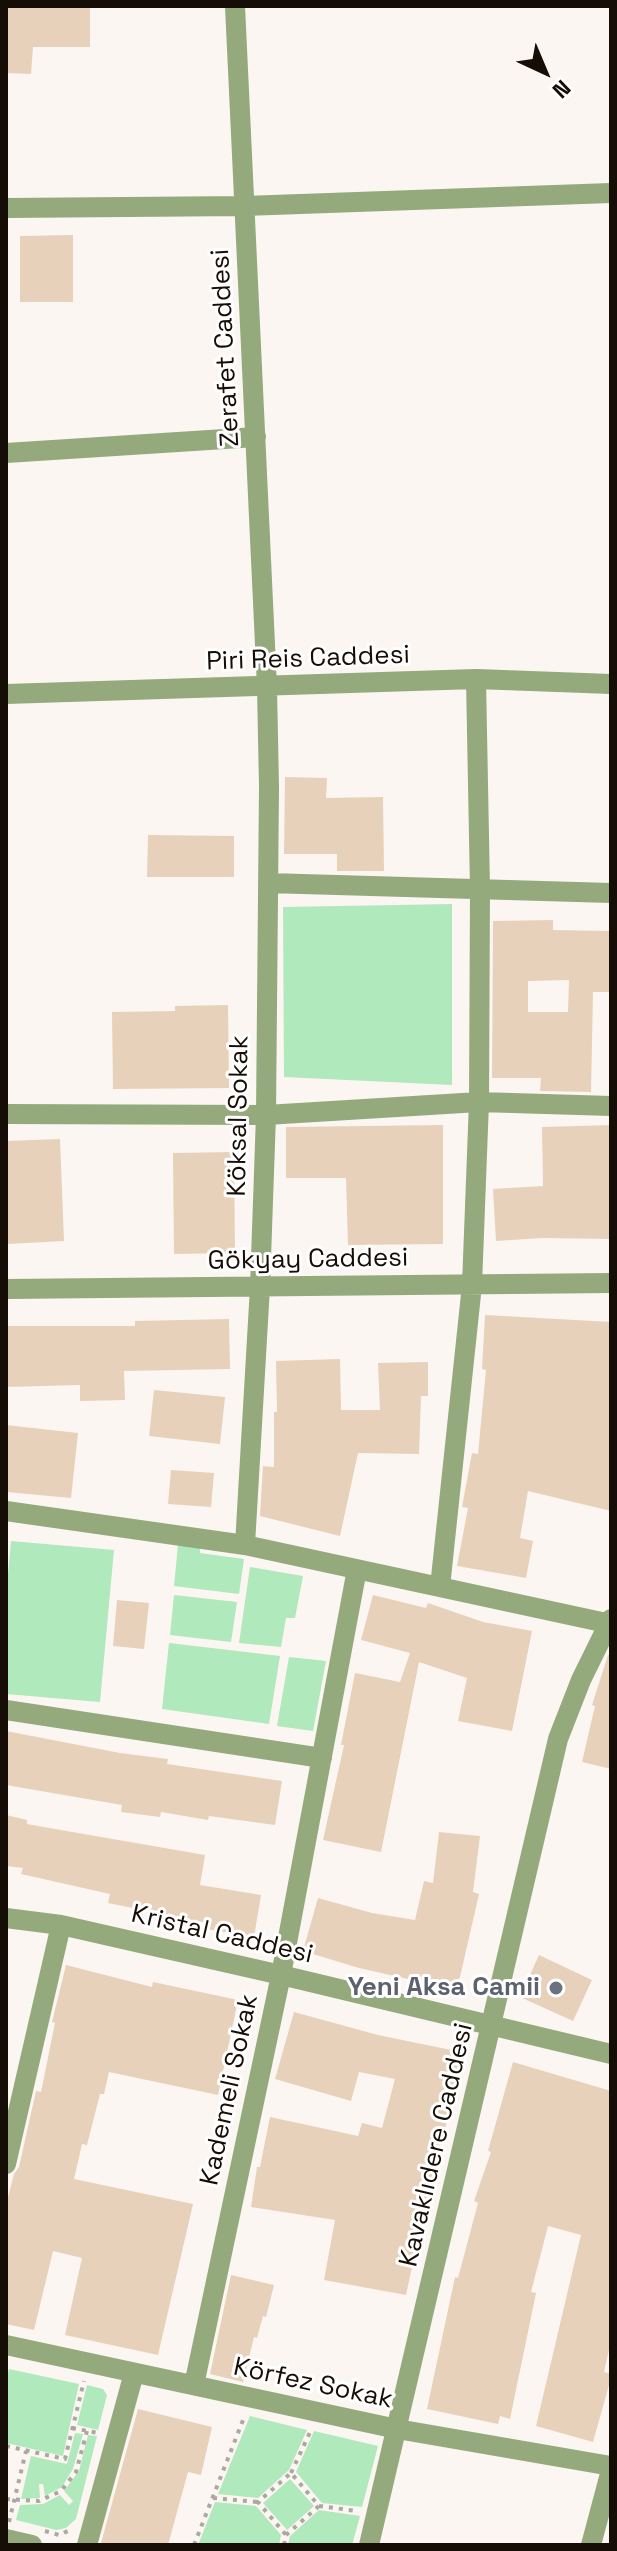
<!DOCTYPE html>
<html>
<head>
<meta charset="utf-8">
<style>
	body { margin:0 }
	#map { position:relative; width:617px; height:2551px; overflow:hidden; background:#fbf6f2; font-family:"Space Grotesk",sans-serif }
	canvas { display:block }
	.frame { position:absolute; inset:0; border:8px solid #160e06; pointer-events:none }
	.north { position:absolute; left:505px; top:32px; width:80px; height:80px; -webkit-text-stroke:6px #fff; paint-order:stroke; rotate:136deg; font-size:22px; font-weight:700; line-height:32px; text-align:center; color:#160e06 }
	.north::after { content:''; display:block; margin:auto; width:28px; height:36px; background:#160e06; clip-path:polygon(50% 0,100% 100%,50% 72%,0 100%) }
</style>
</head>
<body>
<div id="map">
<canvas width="617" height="2551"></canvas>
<div class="frame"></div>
<div class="north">N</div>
</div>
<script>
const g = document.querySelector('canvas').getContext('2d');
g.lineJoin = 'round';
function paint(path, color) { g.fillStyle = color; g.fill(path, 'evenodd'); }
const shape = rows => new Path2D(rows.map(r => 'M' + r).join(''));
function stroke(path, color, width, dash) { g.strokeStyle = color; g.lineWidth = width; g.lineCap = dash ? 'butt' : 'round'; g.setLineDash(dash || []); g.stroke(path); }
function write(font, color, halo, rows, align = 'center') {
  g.font = font + ' "Space Grotesk",sans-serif'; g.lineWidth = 6; g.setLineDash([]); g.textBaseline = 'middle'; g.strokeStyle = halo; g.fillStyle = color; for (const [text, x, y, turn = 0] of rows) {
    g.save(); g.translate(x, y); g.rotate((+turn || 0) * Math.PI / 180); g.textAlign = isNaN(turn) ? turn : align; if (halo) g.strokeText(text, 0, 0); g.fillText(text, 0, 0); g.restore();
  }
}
paint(shape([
	[452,904,452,1085,284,1077,283,907],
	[11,1541,114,1550,100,1702,6,1694,6,1597],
	[178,1545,200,1546,200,1553,244,1559,239,1594,174,1586],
	[250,1567,303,1576,295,1618,286,1618,281,1647,239,1643],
	[174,1595,237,1602,231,1642,170,1635],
	[169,1643,280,1656,269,1724,162,1709],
	[289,1657,326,1661,313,1731,277,1726],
	[9,2369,79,2384,63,2456,6,2443,6,2380],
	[87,2385,103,2389,107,2395,98,2430,77,2425],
	[250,2416,307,2430,289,2470,258,2498,218,2494],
	[314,2431,378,2446,362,2507,322,2503,296,2472],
	[75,2433,83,2434,73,2469,62,2487,45,2496,43,2484,39,2484,40,2498,21,2499,31,2456,67,2464],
	[88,2435,97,2436,76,2519,66,2528,56,2530,16,2520,20,2505,43,2504,60,2495,69,2505,73,2501,64,2491,79,2471],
	[290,2479,314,2506,287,2530,263,2503],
	[215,2502,256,2506,281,2535,279,2545,198,2545],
	[319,2510,360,2516,352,2545,288,2545,290,2536]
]), '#b0e9bb');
paint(shape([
	[6,6,90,6,90,47,33,47,31,74,6,73],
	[73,235,73,302,20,302,20,236],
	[285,777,327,778,326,798,383,797,384,871,337,871,337,854,284,854],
	[148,835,234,836,234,877,147,877],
	[553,920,553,930,611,931,611,992,593,992,591,1092,540,1091,541,1078,492,1078,493,921],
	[569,980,568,1012,528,1012,528,981],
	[228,1005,229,1088,113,1089,112,1012,175,1011,175,1006],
	[443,1125,443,1244,348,1245,346,1178,286,1178,286,1127],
	[611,1125,611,1239,542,1238,496,1241,493,1189,543,1186,542,1127],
	[60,1139,64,1241,8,1244,6,1141],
	[234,1152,235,1253,174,1254,173,1153],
	[485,1315,611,1322,611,1511,528,1491,520,1538,533,1541,526,1578,457,1566,468,1508,462,1507,472,1453,478,1454,486,1370,482,1369],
	[229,1319,230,1369,124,1371,125,1400,80,1401,80,1385,6,1387,6,1326,135,1326,135,1321],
	[340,1359,341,1410,380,1410,378,1363,428,1362,428,1396,421,1396,419,1454,358,1453,340,1536,260,1516,263,1466,274,1467,274,1412,277,1412,276,1361],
	[154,1390,225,1397,220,1444,149,1436],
	[6,1425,78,1433,71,1498,6,1492],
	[171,1470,214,1473,211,1507,168,1504],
	[373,1595,426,1608,428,1603,483,1622,532,1631,512,1731,458,1721,467,1678,419,1662,381,1852,323,1840,344,1745,341,1745,355,1673,400,1682,410,1653,361,1640],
	[117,1600,149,1603,144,1649,113,1646],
	[608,1655,611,1655,611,1769,582,1762,595,1706,592,1705],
	[6,1731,120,1753,168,1759,167,1764,282,1781,275,1825,209,1816,208,1820,161,1812,160,1817,121,1812,122,1805,6,1785],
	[6,1815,27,1820,27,1824,55,1829,205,1855,200,1885,261,1895,254,1937,206,1929,207,1923,108,1903,110,1894,21,1874,23,1868,6,1866],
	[439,1832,480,1836,473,1892,479,1894,457,1990,359,1968,303,1951,318,1898,372,1913,415,1920,424,1881,433,1883],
	[539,1955,592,1980,573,2021,520,1997],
	[66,1965,152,1987,153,1982,238,2000,218,2095,109,2072,104,2094,100,2094,87,2145,82,2144,74,2179,193,2204,158,2355,65,2335,82,2258,53,2251,34,2330,6,2324,6,2205,14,2174,19,2167,36,2091,41,2092,55,2023,52,2022],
	[294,2012,378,2035,466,2053,458,2091,455,2091,428,2192,406,2295,324,2280,335,2220,251,2207,257,2167,260,2167,270,2117,358,2136,362,2123,382,2128,395,2079,359,2072,351,2101,275,2079],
	[513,2062,611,2091,611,2341,604,2372,611,2374,611,2378,593,2442,536,2426,581,2235,548,2226,531,2292,536,2293,510,2419,500,2416,498,2424,427,2409,455,2277,458,2278,478,2203,474,2201,491,2152,488,2151],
	[231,2275,274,2285,266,2317,263,2316,257,2338,254,2337,243,2382,210,2374],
	[138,2409,212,2427,201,2475,188,2472,168,2545,107,2545,101,2543]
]), '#e8d1ba');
stroke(shape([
	[72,2428,98,2433],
	[6,2446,65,2459,84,2381],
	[291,2473,312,2428],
	[213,2498,258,2502],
	[6,2499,39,2501,61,2491,76,2472,87,2431],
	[319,2506,357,2511],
	[9,2522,26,2451],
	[45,2531,59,2535,70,2530],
	[194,2545,245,2415],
	[284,2545,286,2535,319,2506,291,2473,258,2502,286,2535]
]), '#ada7a2', 4, [4, 6]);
stroke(shape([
	[235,6,267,687,269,787,266,1115,260,1287,245,1545],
	[6,208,244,206,611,193],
	[6,453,256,437],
	[6,694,476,679,611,684],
	[268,883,611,893],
	[6,1114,266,1115,479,1102,611,1106],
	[6,1289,611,1283],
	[6,1511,245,1545,611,1624],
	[440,1587,472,1285,479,1102,480,889,476,679],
	[6,1710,322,1758],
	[6,1918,61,1925,281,1975,611,2054],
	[6,2164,61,1925],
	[6,2345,397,2429,611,2466],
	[194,2385,281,1975,357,1569],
	[6,2539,32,2545],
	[87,2545,134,2373],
	[369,2545,558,1739,581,1680,611,1619],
	[591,2545,611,2470]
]), '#94a97c', 20);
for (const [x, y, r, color] of [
	[556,1988,8,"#6b7280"]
]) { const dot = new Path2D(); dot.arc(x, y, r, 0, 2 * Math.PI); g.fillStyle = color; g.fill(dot); stroke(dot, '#fff', 3); }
write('26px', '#160e06', '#fff', [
	["Zerafet Caddesi",226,348,-93],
	["Piri Reis Caddesi",308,659,-2],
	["Köksal Sokak",239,1116,-89],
	["Gökyay Caddesi",308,1260,-1],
	["Kristal Caddesi",222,1935,13],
	["Kademeli Sokak",230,2090,-78],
	["Kavaklıdere Caddesi",437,2145,-77],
	["Körfez Sokak",313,2384,12]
]);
write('bold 26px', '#5b616d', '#fff', [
	["Yeni Aksa Camii",540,1988]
], 'right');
</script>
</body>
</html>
